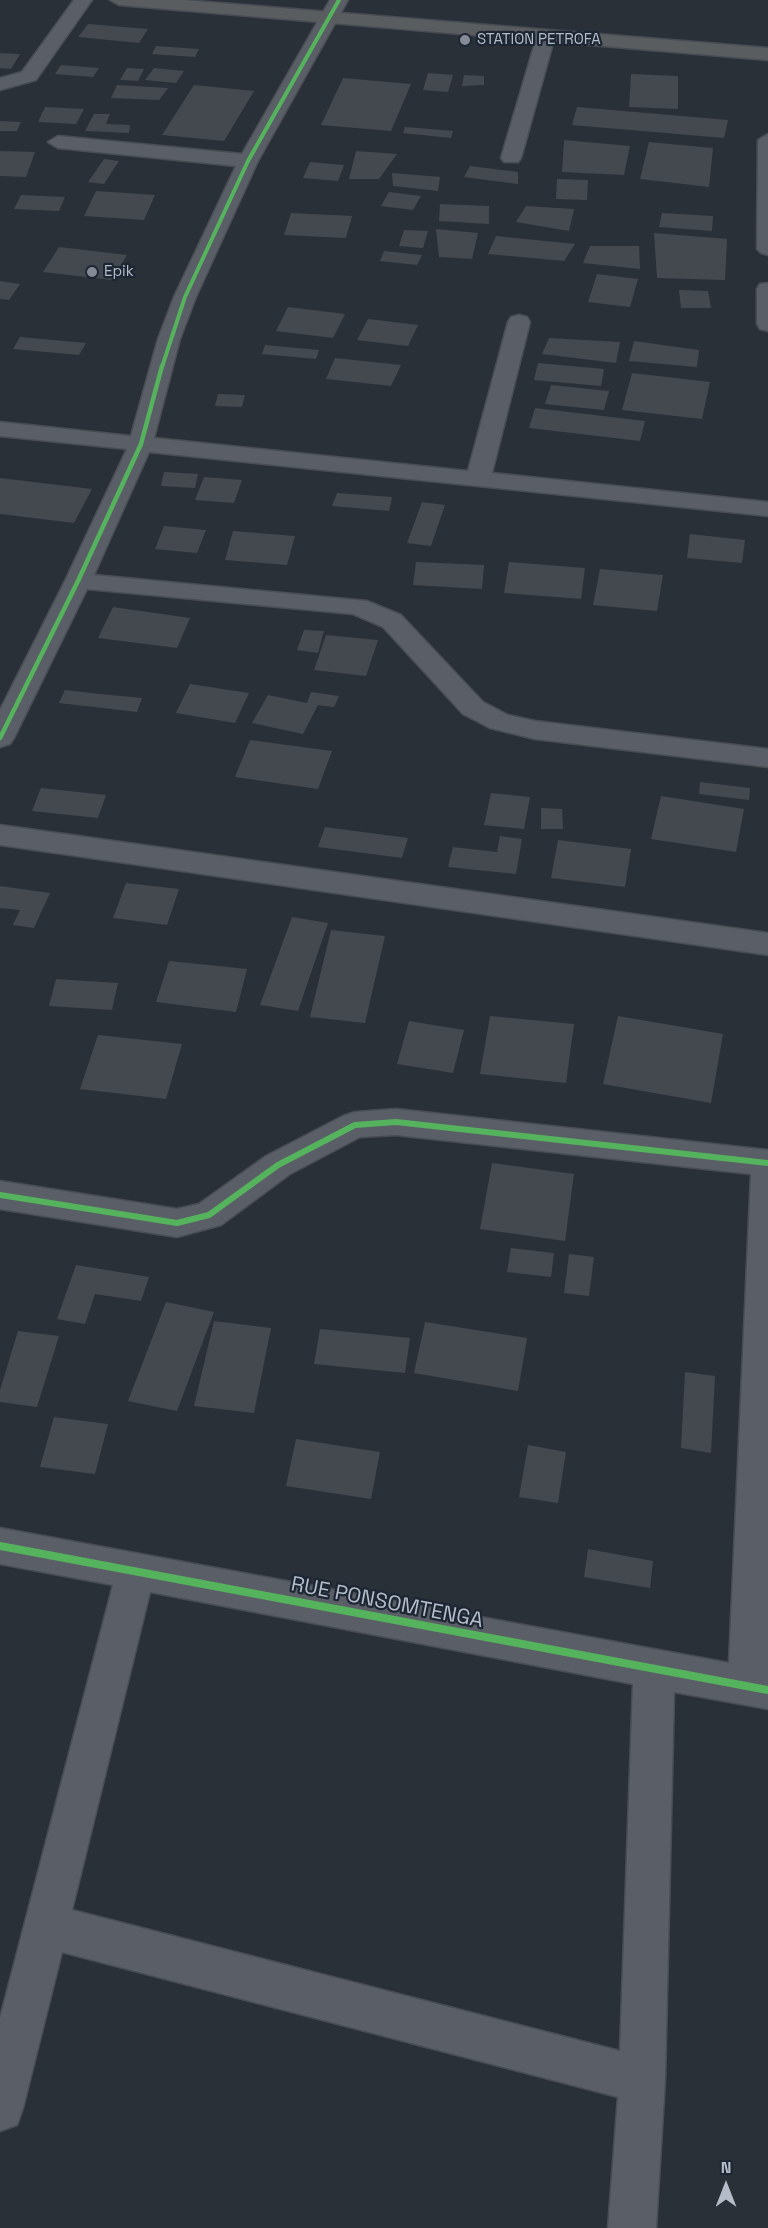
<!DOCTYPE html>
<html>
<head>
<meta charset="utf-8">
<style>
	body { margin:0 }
	#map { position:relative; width:768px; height:2228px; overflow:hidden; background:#2a3038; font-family:"Space Grotesk",sans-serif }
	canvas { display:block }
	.north { position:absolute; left:696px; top:2156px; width:60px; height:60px; -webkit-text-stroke:4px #1d2633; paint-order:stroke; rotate:0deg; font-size:16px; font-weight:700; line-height:24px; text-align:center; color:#b4bcc9 }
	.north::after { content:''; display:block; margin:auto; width:21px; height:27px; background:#b4bcc9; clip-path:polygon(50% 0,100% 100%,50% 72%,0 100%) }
</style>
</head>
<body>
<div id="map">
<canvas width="768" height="2228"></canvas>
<div class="north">N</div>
</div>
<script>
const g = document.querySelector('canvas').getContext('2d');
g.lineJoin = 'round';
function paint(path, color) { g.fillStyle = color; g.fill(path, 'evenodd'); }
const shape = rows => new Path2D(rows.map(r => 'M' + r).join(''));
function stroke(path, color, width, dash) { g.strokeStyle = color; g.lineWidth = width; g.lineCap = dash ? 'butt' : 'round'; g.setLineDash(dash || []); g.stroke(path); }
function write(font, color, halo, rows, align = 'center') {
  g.font = font + ' "Space Grotesk",sans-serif'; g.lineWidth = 4.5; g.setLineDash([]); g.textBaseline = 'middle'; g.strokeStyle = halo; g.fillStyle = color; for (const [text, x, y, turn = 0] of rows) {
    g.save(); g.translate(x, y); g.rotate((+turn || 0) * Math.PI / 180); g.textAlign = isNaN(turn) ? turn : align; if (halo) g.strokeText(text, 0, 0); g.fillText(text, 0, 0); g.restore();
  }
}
paint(shape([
	[88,24,148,29,139,43,78,37],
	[156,46,199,49,195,57,152,54],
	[0,53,20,54,11,69,0,68],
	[61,65,99,68,93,77,55,74],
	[127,68,144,69,138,81,120,80],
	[154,68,184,71,176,83,145,80],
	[428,73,453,75,448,92,423,90],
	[631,74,678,76,678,109,629,107],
	[464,75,484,76,484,85,462,86],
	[343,78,411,84,391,131,321,125],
	[117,85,168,88,159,100,111,98],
	[194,85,254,91,224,141,162,135],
	[45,107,84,109,76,124,38,122],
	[577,107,728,120,724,138,572,125],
	[94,114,110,114,106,124,130,125,129,133,85,131],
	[0,121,21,122,17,131,0,131],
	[405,127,453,131,451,138,403,133],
	[564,140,630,146,624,175,562,172],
	[649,142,713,148,709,187,640,179],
	[0,151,35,152,26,177,0,176],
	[356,151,397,154,379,179,349,179],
	[104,159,119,161,104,184,88,182],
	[310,162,344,165,338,181,303,178],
	[470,166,518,172,518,184,464,177],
	[392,173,440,177,438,191,393,186],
	[557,179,588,180,587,200,556,199],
	[96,191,155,195,144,220,84,216],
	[389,192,421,196,413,210,381,206],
	[21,195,65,197,59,211,14,209],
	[440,204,489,206,489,224,439,221],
	[526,206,574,209,569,231,516,222],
	[291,213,352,216,346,238,284,235],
	[662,213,713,216,712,231,659,227],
	[436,229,478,233,472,259,439,257],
	[404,230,428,231,423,248,399,246],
	[654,233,727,239,725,280,657,278],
	[496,236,575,244,564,261,488,254],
	[590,246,639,246,640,269,583,263],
	[59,247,127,255,112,280,43,272],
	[384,251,422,255,417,265,380,261],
	[597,274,638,279,630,307,588,302],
	[0,281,20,284,9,300,0,299],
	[679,290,708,291,711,308,681,308],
	[288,307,345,314,333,338,276,331],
	[368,319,418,325,408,346,357,340],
	[20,337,86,343,79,355,13,349],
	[549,338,620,342,616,363,542,354],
	[634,341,699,350,697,367,629,361],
	[265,345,319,350,316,359,262,354],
	[335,358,401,365,391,386,326,379],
	[538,363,604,369,601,386,534,380],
	[632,373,710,382,702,419,622,410],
	[551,385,609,391,604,410,545,404],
	[218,394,245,395,242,407,215,406],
	[535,408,645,421,640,441,529,428],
	[164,472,198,474,195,488,161,486],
	[204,477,242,480,234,503,195,500],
	[0,478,92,489,74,523,0,514],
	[337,493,392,497,389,511,332,506],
	[422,502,445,505,431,546,407,543],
	[164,526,206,530,197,553,155,549],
	[233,531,295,536,287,565,225,560],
	[690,534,745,540,742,563,687,558],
	[416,562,484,565,482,589,413,585],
	[509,562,585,568,581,599,504,593],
	[600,569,663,575,657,611,593,605],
	[113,607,190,618,177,648,98,638],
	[304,630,324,631,318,653,297,650],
	[326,635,378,640,366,676,314,670],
	[190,684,249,693,235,723,176,713],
	[65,690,100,694,142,698,137,712,59,703],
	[311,692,339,696,334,707,318,705,303,734,252,723,268,695,307,703],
	[250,740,332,751,318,789,235,777],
	[700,782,750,788,749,800,699,794],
	[41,788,106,795,98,818,32,811],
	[491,793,530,797,524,829,484,825],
	[661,796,744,809,736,852,651,839],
	[541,808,562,809,563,829,541,829],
	[325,827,408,838,402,858,318,847],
	[500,836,522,839,516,874,448,867,453,847,497,852],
	[558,840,631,849,625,887,551,878],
	[126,883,179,889,167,925,113,918],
	[0,886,50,893,34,928,13,925,20,910,0,908],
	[292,917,328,923,298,1011,260,1005],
	[331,930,385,936,365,1023,310,1017],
	[169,961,247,969,236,1012,156,1002],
	[56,979,118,983,112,1010,49,1006],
	[490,1016,574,1024,566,1083,480,1074],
	[618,1016,723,1034,711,1103,603,1084],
	[409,1021,464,1030,453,1073,397,1064],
	[98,1035,182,1044,166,1099,80,1089],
	[492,1163,574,1174,565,1241,480,1229],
	[511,1248,554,1253,551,1277,507,1272],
	[569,1254,594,1257,589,1296,564,1293],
	[76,1265,149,1277,141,1301,95,1294,85,1324,57,1319],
	[166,1302,214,1312,177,1411,128,1401],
	[214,1321,271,1328,254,1413,194,1406],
	[425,1322,527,1338,518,1391,414,1373],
	[320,1329,410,1338,405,1373,314,1364],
	[18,1331,59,1336,37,1407,0,1402,0,1390],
	[685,1372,715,1376,711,1453,681,1448],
	[54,1417,108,1424,95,1474,40,1467],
	[296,1439,380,1452,371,1499,286,1486],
	[528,1445,566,1452,558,1503,519,1497],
	[588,1549,653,1561,650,1588,584,1577]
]), '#444950');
const minor = shape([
	[74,0,92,0,36,80,0,90,0,78,22,72,74,0],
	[330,0,348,0,258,161,196,297,180,339,154,438,468,471,508,322,511,317,519,315,527,317,530,322,492,473,768,502,768,516,149,452,94,575,367,601,401,615,483,702,508,715,535,721,768,749,768,767,535,739,490,728,463,714,383,627,353,614,87,589,14,738,10,744,0,747,0,710,65,581,127,449,0,436,0,422,131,436,158,339,174,297,236,166,58,148,48,142,58,136,242,154,330,0],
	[546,31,555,36,521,158,518,162,504,162,501,158,537,36,546,31],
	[768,134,768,255,761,253,757,249,758,140,768,134],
	[768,283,768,331,760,329,757,324,757,289,760,284,768,283],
	[0,825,768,933,768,955,0,845,0,825],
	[396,1109,768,1150,768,1709,674,1692,665,2080,656,2228,608,2228,618,2097,62,1952,23,2108,17,2125,0,2131,0,2018,113,1585,0,1564,0,1528,729,1663,751,1174,396,1135,360,1137,290,1174,221,1225,177,1237,0,1209,0,1181,177,1209,199,1204,266,1156,343,1116,355,1112,396,1109],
	[150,1592,633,1684,620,2051,72,1910,150,1592]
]);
const highway = shape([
	[110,0,183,0,768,48,768,60,119,5,110,0]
]);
stroke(minor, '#484c53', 3);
stroke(highway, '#474c53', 3);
paint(minor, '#5a5e66');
paint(highway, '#5a5d60');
stroke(shape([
	[162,367,185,297,248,161,339,0]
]), '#56b35d', 4);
stroke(shape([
	[0,738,78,581,141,444,162,366]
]), '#56b35d', 4.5);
stroke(shape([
	[0,1195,177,1223,209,1215,278,1165,355,1125,396,1122,768,1163]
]), '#56b35d', 6);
stroke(shape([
	[0,1546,768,1690]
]), '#56b35d', 8);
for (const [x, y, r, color] of [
	[465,40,6,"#848b96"],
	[92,272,6,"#848b96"]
]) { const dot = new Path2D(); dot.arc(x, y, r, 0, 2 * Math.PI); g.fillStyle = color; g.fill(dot); stroke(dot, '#1d2633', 2); }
write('15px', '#b4bcc9', '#1d2633', [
	["STATION PETROFA",477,40],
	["Epik",104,272]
], 'left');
write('21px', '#b4bcc9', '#1d2633', [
	["RUE PONSOMTENGA",387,1603,11]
]);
</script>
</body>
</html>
